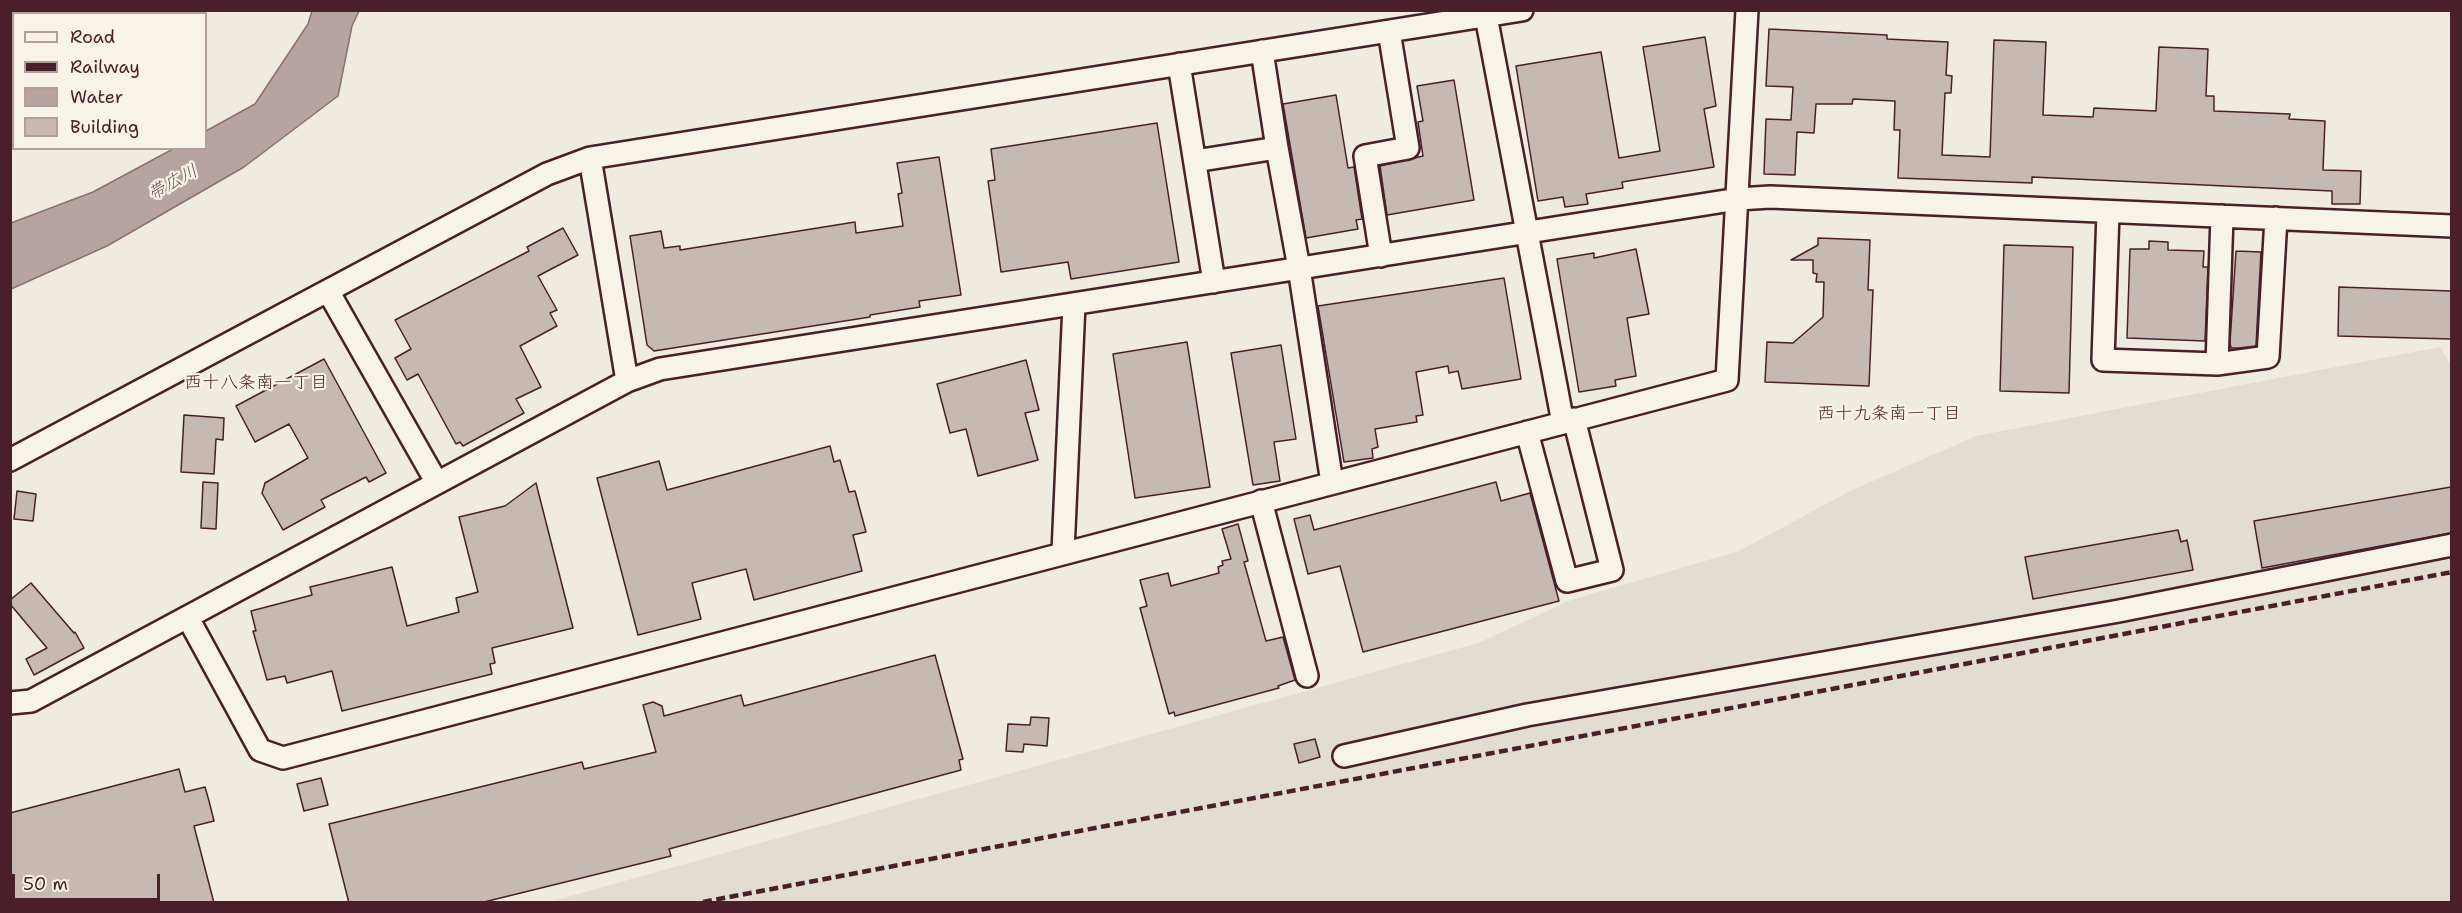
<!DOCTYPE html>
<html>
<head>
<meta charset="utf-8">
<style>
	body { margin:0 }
	#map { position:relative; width:2462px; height:913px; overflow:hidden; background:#f0ebe0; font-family:"Shantell Sans",sans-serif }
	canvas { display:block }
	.frame { position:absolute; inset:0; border:12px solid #4a1f2b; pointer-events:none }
	.legend { position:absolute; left:12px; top:12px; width:195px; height:138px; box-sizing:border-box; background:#f7f3e8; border:2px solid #b29e9c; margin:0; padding:8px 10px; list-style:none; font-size:18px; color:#4a1f2b }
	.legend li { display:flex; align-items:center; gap:12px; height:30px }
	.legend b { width:30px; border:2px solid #b29e9c }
	.scale { position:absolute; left:12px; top:874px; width:148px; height:27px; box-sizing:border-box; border:3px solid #4a1f2b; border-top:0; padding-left:8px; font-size:18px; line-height:21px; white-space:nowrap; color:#4a1f2b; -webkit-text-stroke:4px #f7f3e8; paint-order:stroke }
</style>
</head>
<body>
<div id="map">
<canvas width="2462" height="913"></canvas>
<div class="frame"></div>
<ul class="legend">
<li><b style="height:8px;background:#f7f3e8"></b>Road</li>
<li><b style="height:8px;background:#4a1f2b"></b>Railway</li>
<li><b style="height:16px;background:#b7a4a2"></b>Water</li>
<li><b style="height:16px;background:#c6b8b3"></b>Building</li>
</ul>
<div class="scale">50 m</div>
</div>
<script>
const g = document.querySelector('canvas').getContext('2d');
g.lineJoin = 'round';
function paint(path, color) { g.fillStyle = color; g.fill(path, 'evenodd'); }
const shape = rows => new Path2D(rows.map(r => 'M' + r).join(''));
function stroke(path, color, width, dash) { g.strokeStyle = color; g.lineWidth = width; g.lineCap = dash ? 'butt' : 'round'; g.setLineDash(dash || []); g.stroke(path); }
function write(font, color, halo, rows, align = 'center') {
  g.font = font + ' "Shantell Sans","Klee One",sans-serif'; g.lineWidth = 4.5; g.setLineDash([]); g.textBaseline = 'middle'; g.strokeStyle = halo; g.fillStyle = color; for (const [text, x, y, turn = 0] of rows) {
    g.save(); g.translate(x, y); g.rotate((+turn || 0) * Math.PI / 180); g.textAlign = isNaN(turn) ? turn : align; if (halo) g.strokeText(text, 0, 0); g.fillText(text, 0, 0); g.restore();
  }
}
paint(shape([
	[2440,347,2451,366,2451,902,549,902,1478,643,1571,600,1739,551,1850,491,1976,436]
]), '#e3dcd2');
const water = shape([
	[312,11,359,11,352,26,338,96,244,167,107,246,11,289,11,223,93,192,173,149,206,148,206,131,255,104,308,24,312,11]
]);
paint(water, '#b7a4a2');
stroke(water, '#8b6f72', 1.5);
const building = shape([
	[1769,29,1887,35,1887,39,1948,42,1946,75,1952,76,1951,93,1945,93,1942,155,1990,157,1994,40,2046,42,2043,115,2093,117,2094,108,2156,111,2159,47,2208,49,2206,96,2214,96,2214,111,2290,114,2289,119,2325,121,2323,170,2361,171,2360,204,2332,204,2332,191,2032,177,2032,183,1898,178,1900,130,1894,130,1895,101,1853,99,1852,104,1816,104,1814,133,1797,132,1795,175,1764,174,1766,119,1791,120,1793,87,1766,86,1769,29],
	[1705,37,1716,106,1704,109,1714,167,1622,182,1623,188,1586,194,1588,204,1565,207,1563,197,1538,201,1516,66,1601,52,1619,158,1660,151,1643,47,1705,37],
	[1454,80,1474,200,1387,215,1380,166,1423,156,1418,122,1423,121,1417,86,1454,80],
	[1336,95,1348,168,1354,167,1362,219,1356,220,1358,229,1306,238,1283,104,1336,95],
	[1157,123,1179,262,1071,279,1068,262,1001,272,988,181,995,180,991,149,1157,123],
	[939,157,961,295,919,301,920,307,870,315,870,317,654,351,647,345,630,236,661,231,664,248,680,246,680,250,855,222,856,233,903,226,898,194,902,193,897,163,939,157],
	[563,228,578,255,538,276,557,310,550,313,557,326,520,346,541,387,516,399,524,413,463,446,460,442,456,444,418,374,407,380,395,358,411,349,395,320,529,251,527,247,563,228],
	[1818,238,1870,240,1868,290,1873,290,1869,386,1765,382,1767,342,1793,343,1823,317,1824,282,1816,282,1817,274,1813,273,1813,260,1791,260,1818,245,1818,238],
	[2149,241,2168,242,2168,250,2204,251,2203,267,2208,267,2205,341,2127,338,2130,249,2149,249,2149,241],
	[2004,245,2073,247,2069,393,2000,391,2004,245],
	[1636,249,1649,314,1627,318,1636,376,1615,380,1616,386,1579,392,1557,259,1594,253,1594,258,1636,249],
	[2236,251,2261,252,2256,346,2239,348,2231,348,2230,342,2236,251],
	[1504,278,1521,379,1462,389,1458,371,1449,373,1448,366,1416,372,1423,415,1416,416,1417,422,1375,429,1378,447,1372,449,1373,458,1344,462,1318,306,1504,278],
	[2339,287,2451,291,2451,339,2338,336,2339,287],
	[1187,342,1210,487,1135,498,1113,354,1187,342],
	[1281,345,1296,439,1274,442,1280,481,1253,485,1231,353,1281,345],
	[324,359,386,473,369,482,366,477,321,500,325,507,283,530,262,493,265,483,308,458,289,424,255,442,236,406,324,359],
	[1026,360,1039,410,1025,413,1038,460,978,476,966,429,950,433,937,384,1026,360],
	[184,415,224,418,223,440,216,439,214,474,181,472,184,415],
	[830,446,834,462,840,460,849,492,855,491,866,532,853,535,862,571,754,600,746,569,692,583,701,619,638,635,597,478,659,461,667,490,830,446],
	[203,482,218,483,216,529,201,528,203,482],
	[1496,482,1501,501,1530,493,1559,601,1363,652,1340,566,1308,574,1294,519,1310,515,1314,530,1496,482],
	[536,483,573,628,492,648,495,663,490,664,492,674,342,711,332,671,287,683,285,676,267,680,253,631,256,631,251,611,312,595,310,587,392,567,407,626,459,612,456,598,478,592,459,517,505,506,536,483],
	[2451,487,2451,533,2262,568,2254,521,2451,487],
	[17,491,36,494,33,521,14,519,17,491],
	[1238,524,1248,561,1244,562,1266,641,1283,637,1295,680,1278,686,1279,688,1175,716,1174,712,1169,714,1140,608,1147,606,1140,580,1168,573,1171,586,1219,573,1218,567,1223,565,1222,561,1231,559,1222,529,1238,524],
	[2178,530,2181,542,2187,540,2193,570,2033,599,2025,557,2178,530],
	[31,583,74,633,75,632,84,648,34,675,26,659,47,648,10,604,10,600,31,583],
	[935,655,963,759,959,760,961,770,669,849,671,856,480,903,349,903,329,824,582,762,584,769,656,752,643,705,653,702,662,706,664,716,741,695,744,706,935,655],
	[1031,717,1049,718,1047,746,1024,744,1023,752,1006,751,1008,724,1030,725,1031,717],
	[1315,739,1320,757,1299,763,1294,744,1315,739],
	[179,769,185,792,205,787,209,801,214,821,194,826,214,903,10,903,10,813,179,769],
	[321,778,328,805,304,811,297,784,321,778]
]);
paint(building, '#c6b8b3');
stroke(building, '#4a1f2b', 1.5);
const minor = shape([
	[1486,16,1563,423],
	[1262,51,1277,148,1299,268,1332,483],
	[1179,64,1214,282],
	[590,158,627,381],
	[1195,161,1277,148],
	[2108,212,2103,360,2217,364,2268,357,2276,218],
	[1381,256,1365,156,1408,148,1389,31],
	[328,291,437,483],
	[2217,364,2222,216],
	[1527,432,1567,581,1612,570,1574,419],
	[10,460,547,174,590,158,1522,10],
	[1261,501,1307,676],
	[1063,552,1074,304],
	[188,618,260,750,283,758,1727,380,1747,10],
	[10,703,31,701,627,381,660,369,1738,199,1770,197,2452,226],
	[1344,756,1527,715,2119,611,2452,545]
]);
stroke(minor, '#4a1f2b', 26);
stroke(minor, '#f7f3e8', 21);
stroke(shape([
	[703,902,2452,572]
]), '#4a1f2b', 4.5, [9, 4.5]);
write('italic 18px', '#704e55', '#f7f3e8', [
	["帯広川",173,183,-29]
]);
write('18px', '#4a1f2b', '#f7f3e8', [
	["西十八条南一丁目",256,383],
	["西十九条南一丁目",1889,414]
]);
</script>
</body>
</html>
